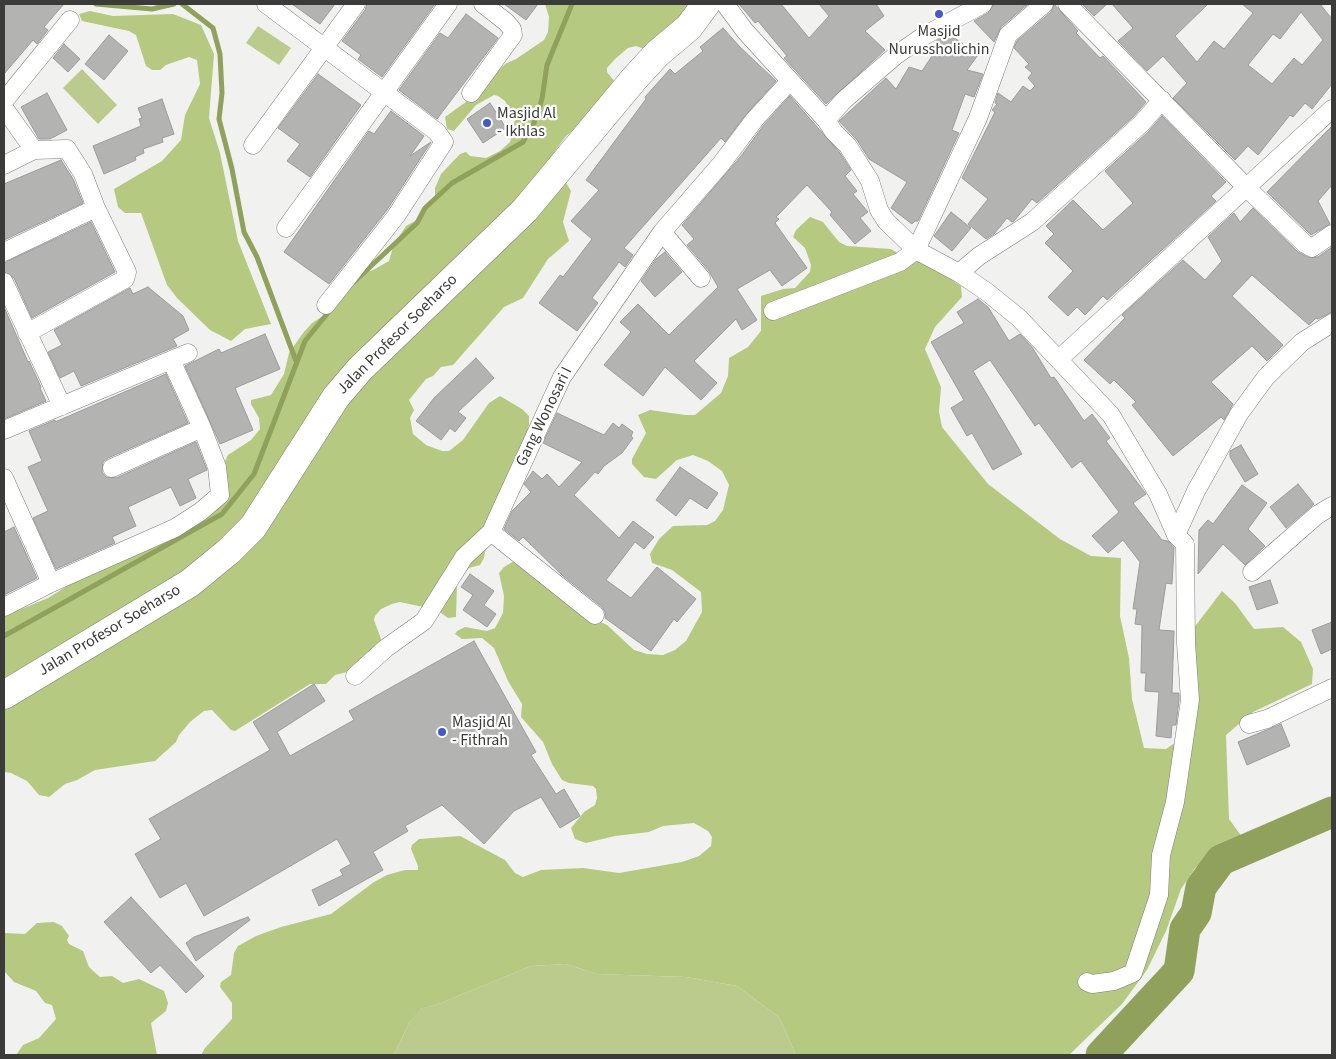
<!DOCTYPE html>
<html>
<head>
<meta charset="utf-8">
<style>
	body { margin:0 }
	#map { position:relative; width:1336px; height:1059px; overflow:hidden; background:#f1f2ef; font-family:"Source Sans 3",sans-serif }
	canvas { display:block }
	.frame { position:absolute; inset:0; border:5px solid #3b3c3a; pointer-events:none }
</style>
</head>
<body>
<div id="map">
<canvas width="1336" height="1059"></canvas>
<div class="frame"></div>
</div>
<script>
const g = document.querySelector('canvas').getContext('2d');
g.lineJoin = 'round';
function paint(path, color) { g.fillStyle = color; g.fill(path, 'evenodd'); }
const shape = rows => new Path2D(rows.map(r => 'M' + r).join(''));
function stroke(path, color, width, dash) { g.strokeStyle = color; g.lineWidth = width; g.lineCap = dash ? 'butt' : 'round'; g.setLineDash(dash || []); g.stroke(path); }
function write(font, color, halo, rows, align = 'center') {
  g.font = font + ' "Source Sans 3",sans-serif'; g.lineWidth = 4.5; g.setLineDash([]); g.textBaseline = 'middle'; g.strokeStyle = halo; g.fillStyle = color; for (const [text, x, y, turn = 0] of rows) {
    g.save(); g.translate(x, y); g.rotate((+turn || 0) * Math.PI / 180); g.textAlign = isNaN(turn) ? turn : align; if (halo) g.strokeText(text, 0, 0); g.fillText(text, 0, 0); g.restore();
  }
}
paint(shape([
	[258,26,291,48,279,65,246,43],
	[82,69,117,105,98,124,63,88],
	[566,964,597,974,686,977,737,986,779,1017,796,1055,394,1055,409,1023,419,1009,436,1005,531,966]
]), '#bbcb8e');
paint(shape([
	[545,4,692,4,692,7,647,50,636,46,628,48,615,59,607,68,607,72,615,82,584,122,566,136,555,151,554,162,571,191,563,222,569,241,548,259,523,298,504,307,453,365,441,367,433,376,426,379,409,400,414,410,410,418,413,434,426,445,442,451,449,451,463,440,489,403,500,396,522,409,529,416,529,425,522,451,488,535,484,558,480,565,469,568,457,583,456,617,448,618,437,610,400,602,392,604,381,609,375,616,374,620,381,639,380,649,351,671,335,675,326,684,310,684,235,731,231,730,212,710,204,711,190,722,179,735,176,742,155,761,95,770,77,780,65,784,49,797,39,795,27,781,11,773,4,772,4,610,10,612,19,610,48,598,75,581,110,566,180,521,210,493,228,455,251,440,260,429,259,418,251,404,251,400,271,395,284,374,289,353,303,333,312,323,329,312,359,274,373,270,389,261,394,244,406,226,417,220,428,208,435,198,435,188,441,174,460,154,466,152,470,156,486,158,500,151,510,142,515,120,505,101,498,96,494,95,476,105,454,131,447,129,445,117,470,99,505,64,516,59,544,40,548,32,549,17],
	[90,11,113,16,173,14,201,25,214,54,209,118,220,153,238,241,271,324,245,329,231,341,210,330,177,298,167,285,141,213,125,213,118,207,114,189,162,161,181,140,185,115,200,84,197,60,189,57,166,65,160,70,152,70,146,66,136,35,129,31,82,21,79,14],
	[810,217,823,222,839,242,847,246,891,249,906,258,929,265,961,286,962,297,935,327,925,349,941,387,939,412,942,427,988,484,1060,539,1091,556,1121,558,1120,616,1129,658,1132,699,1144,748,1166,749,1192,731,1193,629,1222,591,1235,603,1254,629,1283,627,1301,642,1313,669,1312,684,1253,712,1226,735,1229,819,1245,841,1215,853,1195,868,1181,889,1166,931,1147,970,1122,1004,1069,1055,796,1055,779,1017,737,986,686,977,597,974,566,964,531,966,436,1005,420,1009,409,1023,394,1055,201,1055,205,1048,232,1019,232,1003,220,987,221,982,231,975,234,953,238,946,256,936,281,927,331,914,374,882,387,875,405,870,418,870,418,866,411,849,412,845,419,839,460,836,505,860,515,873,523,877,541,870,583,868,619,873,682,862,699,856,711,846,712,837,708,831,694,823,663,826,649,832,615,836,586,843,575,839,571,828,584,812,595,805,597,798,596,789,593,786,569,783,562,780,552,764,543,742,521,717,522,704,508,681,494,648,482,638,462,639,455,634,457,631,465,627,487,631,495,628,503,613,504,596,499,573,504,567,516,560,555,585,570,607,607,625,634,650,647,654,663,655,675,650,686,641,702,612,701,592,672,570,652,563,650,554,659,539,673,526,707,525,715,521,723,510,729,485,722,471,708,461,693,455,677,460,656,479,644,477,632,464,632,459,646,433,638,415,650,410,685,415,695,415,721,393,728,376,729,358,748,347,761,331,761,296,783,289,795,288,810,272,811,265,805,248,793,237,796,230],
	[54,922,62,926,69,936,67,940,69,944,83,951,89,967,100,977,112,976,123,983,139,979,164,991,168,1003,166,1011,151,1023,157,1055,16,1055,23,1045,39,1038,56,1019,52,1005,45,1003,36,991,14,982,4,971,4,933,25,934,37,923]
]), '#b6c980');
stroke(shape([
	[96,4,152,9,174,4],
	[182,4,213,28,220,54,222,93,219,119,232,169,244,232,257,257,296,361],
	[354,282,417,223,425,208,452,183,523,142,534,123,542,99,547,65,572,4],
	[4,636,222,514,254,474,305,341,331,309]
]), '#8fa15a', 5);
stroke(shape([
	[1101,1055,1179,971,1185,929,1196,913,1201,887,1221,860,1332,812]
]), '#8fa15a', 31);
const building = shape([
	[4,4,64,4,44,27,48,30,37,44,33,40,4,74,4,4],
	[292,4,335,4,320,24,292,4],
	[367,4,435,4,382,77,358,59,361,55,342,41,365,10,367,4],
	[504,4,538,4,526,20,504,4],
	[739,4,781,4,809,38,829,16,819,4,876,4,884,16,865,31,885,50,826,104,784,58,787,56,758,21,755,23,739,4],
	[994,4,1028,4,1001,27,994,42,974,21,988,13,994,4],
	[1054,4,1078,31,1076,33,1100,58,1103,56,1146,102,1133,117,1037,203,1032,199,1014,221,1012,222,1007,218,994,234,986,239,968,224,988,199,962,178,995,112,992,110,997,104,995,103,998,93,1011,102,1023,86,1030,91,1035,86,1028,78,1032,73,1025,67,1029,64,1014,48,1017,41,1051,12,1054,4],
	[1082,4,1107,4,1094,16,1082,4],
	[1112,4,1208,4,1175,36,1197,62,1214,41,1224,49,1253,13,1242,4,1320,4,1332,19,1332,84,1312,109,1305,103,1293,117,1290,115,1258,155,1248,146,1235,160,1173,98,1187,83,1163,56,1147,71,1118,41,1133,28,1112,4],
	[1301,12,1323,40,1302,65,1294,58,1272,84,1248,65,1273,34,1280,39,1301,12],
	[466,14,498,38,437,119,399,90,440,33,448,38,466,14],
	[723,28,740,47,776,81,747,113,725,142,721,138,624,248,633,255,625,267,619,262,592,298,598,303,577,331,539,303,560,275,563,277,592,239,571,221,599,190,586,180,646,99,645,97,670,69,675,74,703,51,700,47,723,28],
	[949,34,978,55,967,70,983,74,974,97,965,94,952,130,959,133,918,221,915,221,912,224,891,208,907,182,869,159,857,140,839,121,886,78,896,89,909,67,922,71,938,47,935,45,936,41,949,34],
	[109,35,128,51,104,80,85,64,109,35],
	[64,44,80,59,68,72,53,58,64,44],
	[318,74,361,105,310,177,287,161,300,144,278,128,318,74],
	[47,93,67,130,50,139,39,139,21,107,47,93],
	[790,96,840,153,851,170,845,176,857,191,853,194,868,212,860,218,871,231,855,244,830,215,832,212,807,185,776,217,779,219,775,223,807,268,782,286,770,270,737,289,757,320,742,330,736,319,694,361,717,383,701,400,665,367,643,396,604,365,631,332,620,322,638,304,669,335,718,287,709,271,687,245,694,239,682,225,741,156,763,126,790,96],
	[162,99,174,134,162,138,163,142,143,149,144,153,135,157,136,160,104,174,93,146,141,126,139,119,142,118,138,108,162,99],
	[490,103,506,128,483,143,467,119,490,103],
	[391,111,424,136,410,156,431,142,387,210,329,284,284,252,369,131,374,134,391,111],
	[1162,116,1226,182,1211,196,1216,201,1107,300,1103,296,1085,315,1077,307,1068,316,1048,297,1073,271,1045,243,1054,234,1046,226,1073,200,1103,230,1133,203,1105,171,1148,132,1162,116],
	[1332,126,1332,185,1318,201,1330,224,1311,235,1267,192,1332,126],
	[61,160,73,179,83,203,4,240,4,184,61,160],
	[1253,208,1298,252,1307,257,1318,257,1332,247,1332,312,1318,319,1316,318,1309,325,1252,275,1232,296,1283,345,1267,361,1252,346,1211,382,1233,404,1224,420,1221,417,1173,456,1132,405,1136,402,1114,380,1110,384,1084,360,1125,318,1122,315,1183,260,1205,280,1222,261,1208,237,1234,213,1240,222,1253,208],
	[951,212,971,228,952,251,934,236,951,212],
	[91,222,115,272,32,318,14,278,4,272,4,263,91,222],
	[665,252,682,272,655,297,641,281,656,259,665,252],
	[148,287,183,316,189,330,173,339,177,346,81,386,74,371,60,378,48,352,62,345,54,330,130,288,133,294,148,287],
	[978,299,988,307,1009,341,1020,334,1032,347,1051,378,1054,377,1084,421,1092,414,1110,438,1106,441,1146,494,1133,503,1162,540,1168,541,1174,548,1172,584,1166,583,1159,630,1174,631,1172,693,1179,693,1179,700,1176,725,1172,725,1171,738,1156,736,1159,692,1145,691,1146,673,1141,673,1142,625,1135,624,1137,609,1133,609,1140,562,1123,540,1108,553,1092,536,1119,512,1081,461,1072,468,1039,423,1035,426,990,360,973,371,1022,454,993,470,972,433,967,436,951,408,964,400,931,342,964,323,957,312,978,299],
	[4,307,28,362,29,361,41,387,40,388,46,401,4,419,4,307],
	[265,334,280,369,235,388,253,430,220,444,185,366,219,349,221,353,265,334],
	[476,358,494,378,458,412,466,418,455,432,450,428,441,440,416,421,434,398,476,358],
	[166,374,188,423,108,458,103,462,102,472,106,477,116,478,196,442,207,470,188,479,196,498,180,506,171,487,128,507,136,526,112,537,115,543,56,569,33,518,48,511,28,467,42,461,29,431,55,420,55,422,166,374],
	[557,413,604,435,613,423,619,428,622,424,633,432,631,436,633,438,622,453,604,466,598,474,595,472,574,495,619,538,633,521,654,537,644,549,635,542,606,580,631,598,657,567,696,599,677,622,674,619,651,651,605,618,605,612,602,607,563,576,523,537,519,541,504,529,512,511,531,492,524,484,533,471,542,479,547,474,559,487,582,462,543,443,557,413],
	[1241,445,1258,474,1245,482,1230,457,1230,451,1241,445],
	[680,467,718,493,707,509,690,498,676,516,656,500,680,467],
	[1298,484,1314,504,1286,528,1270,507,1298,484],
	[1242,485,1267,503,1248,529,1265,546,1245,565,1223,544,1198,574,1199,530,1208,520,1213,524,1242,485],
	[14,527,37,578,4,595,4,532,14,527],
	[470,574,494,591,484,605,496,614,487,627,463,610,473,595,461,587,470,574],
	[1270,580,1278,603,1257,610,1249,587,1270,580],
	[1332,622,1332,649,1321,654,1312,630,1332,622],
	[474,641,536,752,531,755,556,794,564,789,580,816,560,828,541,797,514,811,484,844,442,805,405,826,408,831,373,852,383,870,319,906,312,890,343,875,340,870,351,864,337,839,204,916,186,883,160,898,135,854,161,839,149,819,270,750,253,722,314,684,325,701,277,732,290,756,354,720,349,711,474,641],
	[1281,724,1290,746,1247,765,1238,742,1281,724],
	[131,897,204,976,186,993,160,965,151,973,104,922,131,897],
	[248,917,250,920,196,961,186,943,194,937,248,917]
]);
paint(building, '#b3b4b1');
stroke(building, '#9b9c9a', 1);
const street = shape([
	[266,4,437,132,444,142,396,216,326,305],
	[725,4,745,31,826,120,834,132,848,146,870,181,879,210,886,221,916,250,959,273,987,292,1019,318,1111,415,1158,494,1176,535,1185,544,1186,643,1190,700,1175,802,1161,855,1159,895,1133,973,1114,981,1092,984,1087,982],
	[1067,4,1247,188,1305,244,1312,248,1332,234],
	[471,93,513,35,512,29,506,22,483,4],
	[4,101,70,20],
	[4,108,34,150],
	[826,120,844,100,895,56,922,37,983,4],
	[253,145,356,4],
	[4,165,34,150,67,149,83,174,96,208,127,272,125,279,27,333],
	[286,228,448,4],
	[662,232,701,278],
	[4,252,96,208],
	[959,273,979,256,1032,222,1141,124,1162,100],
	[4,282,62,406],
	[773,311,900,262,916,250,978,118,1008,35,1044,4],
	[1059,359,1332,109],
	[4,430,188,353],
	[112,468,202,428],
	[4,478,51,583],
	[491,532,595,615],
	[1176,535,1196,491,1239,414,1266,377,1302,342,1332,323],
	[1252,572,1317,515,1332,506],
	[4,607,51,583,175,528,200,512,220,495,217,467,202,428,171,360],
	[355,676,386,648,424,621,464,557,491,532,562,377,662,232,721,164,755,119,790,81],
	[1249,724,1267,719,1332,688]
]);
const primary = shape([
	[4,695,190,583,229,551,253,527,336,397,360,369,525,210,634,79,657,54,689,27,706,4]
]);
stroke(street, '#7e7f7c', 19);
stroke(primary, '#7e7f7c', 29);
stroke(street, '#fff', 18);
stroke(primary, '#fff', 28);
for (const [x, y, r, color] of [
	[939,14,5,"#4359cd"],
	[487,123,5,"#4359cd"],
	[442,732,5,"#4359cd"]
]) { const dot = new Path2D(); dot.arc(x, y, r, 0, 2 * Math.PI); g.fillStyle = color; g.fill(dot); stroke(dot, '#fff', 2); }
write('16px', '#3b3c3a', '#fff', [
	["Masjid",939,32,"center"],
	["Nurussholichin",939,50,"center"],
	["Masjid Al",497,114],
	["- Ikhlas",497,132],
	["Masjid Al",452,723],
	["- Fithrah",452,741]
], 'left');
write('16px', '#3b3c3a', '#fff', [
	["Jalan Profesor Soeharso",398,335,-45],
	["Gang Wonosari I",545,417,-64],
	["Jalan Profesor Soeharso",110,631,-31]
]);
</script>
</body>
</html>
